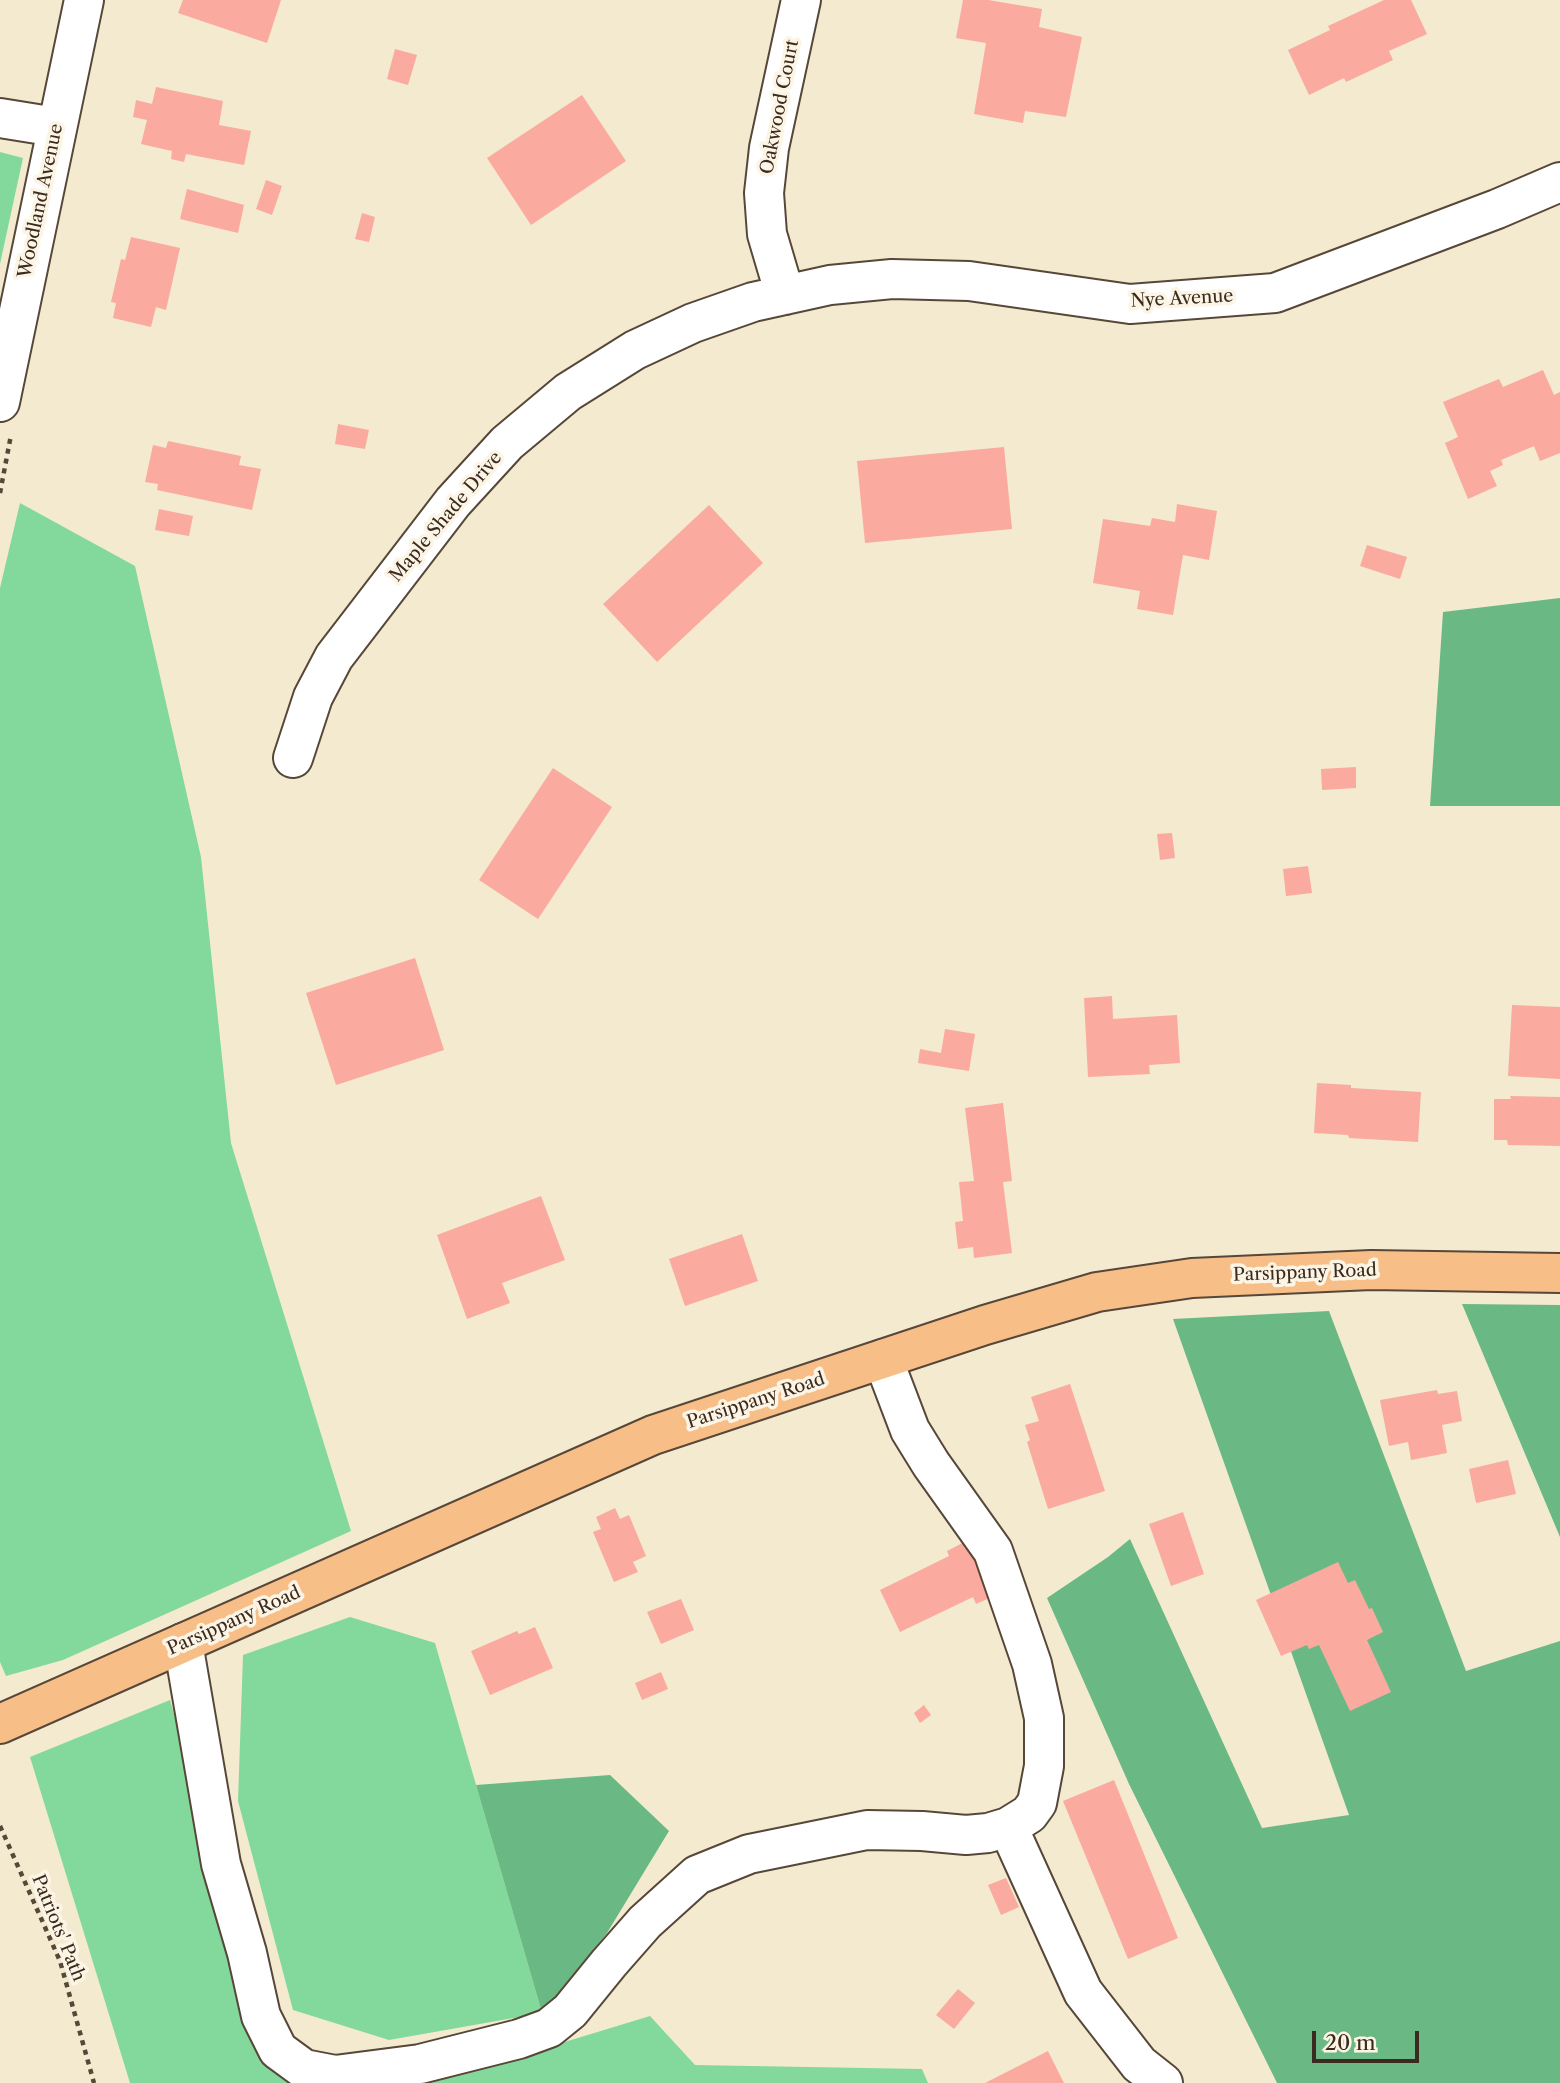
<!DOCTYPE html>
<html>
<head>
<meta charset="utf-8">
<style>
	body { margin:0 }
	#map { position:relative; width:1560px; height:2083px; overflow:hidden; background:#f4ead0; font-family:"Libre Caslon Text",serif }
	canvas { display:block }
	.scale { position:absolute; left:1312px; top:2031px; width:107px; height:32px; box-sizing:border-box; border:4px solid #3b2a1e; border-top:0; padding-left:9px; font-size:21px; line-height:24px; white-space:nowrap; color:#3b2a1e; -webkit-text-stroke:5px #fcf5e5; paint-order:stroke }
</style>
</head>
<body>
<div id="map">
<canvas width="1560" height="2083"></canvas>
<div class="scale">20 m</div>
</div>
<script>
const g = document.querySelector('canvas').getContext('2d');
g.lineJoin = 'round';
function paint(path, color) { g.fillStyle = color; g.fill(path, 'evenodd'); }
const shape = rows => new Path2D(rows.map(r => 'M' + r).join(''));
function stroke(path, color, width, dash) { g.strokeStyle = color; g.lineWidth = width; g.lineCap = dash ? 'butt' : 'round'; g.setLineDash(dash || []); g.stroke(path); }
function write(font, color, halo, rows, align = 'center') {
  g.font = font + ' "Libre Caslon Text",serif'; g.lineWidth = 7; g.setLineDash([]); g.textBaseline = 'middle'; g.strokeStyle = halo; g.fillStyle = color; for (const [text, x, y, turn = 0] of rows) {
    g.save(); g.translate(x, y); g.rotate((+turn || 0) * Math.PI / 180); g.textAlign = isNaN(turn) ? turn : align; if (halo) g.strokeText(text, 0, 0); g.fillText(text, 0, 0); g.restore();
  }
}
paint(shape([
	[0,152,23,158,0,264],
	[20,503,135,566,201,857,231,1143,351,1531,63,1660,6,1676,0,1662,0,588],
	[350,1617,435,1643,542,2013,389,2040,293,2010,238,1801,243,1655],
	[170,1700,272,2059,312,2083,130,2083,30,1757],
	[650,2016,695,2065,922,2069,928,2083,430,2083]
]), '#83d99c');
paint(shape([
	[1560,598,1560,806,1430,806,1443,612],
	[1462,1304,1560,1305,1560,1537],
	[1329,1311,1466,1671,1560,1641,1560,2083,1277,2083,1129,1784,1047,1598,1108,1557,1130,1539,1262,1828,1349,1815,1173,1319],
	[610,1775,669,1831,607,1933,542,2013,476,1785]
]), '#6ab984');
paint(shape([
	[183,0,281,0,267,43,178,13],
	[963,0,988,0,1042,9,1039,27,1082,37,1066,117,1025,111,1023,123,974,114,986,43,956,38],
	[1384,0,1411,0,1427,34,1389,51,1393,60,1346,82,1344,78,1309,95,1288,50,1330,30,1328,26],
	[395,49,417,55,408,85,387,79],
	[156,87,223,101,219,125,251,131,244,165,186,154,184,162,171,159,172,151,141,144,147,120,133,117,136,100,152,104],
	[582,95,626,161,531,225,487,158],
	[266,180,282,186,272,215,256,209],
	[187,189,244,205,238,233,180,219],
	[362,213,375,217,369,242,355,239],
	[131,237,180,248,166,310,156,307,151,327,113,318,116,303,111,302,121,259,125,260],
	[1543,370,1554,395,1560,392,1560,453,1540,461,1534,446,1501,460,1503,465,1490,471,1497,486,1468,499,1445,443,1458,437,1443,402,1499,379,1503,387],
	[338,424,369,430,365,449,335,444],
	[168,441,241,456,239,465,261,469,252,510,157,490,158,484,145,482,153,445,166,448],
	[1004,447,1012,529,865,543,857,461],
	[1177,504,1217,511,1209,560,1183,555,1173,615,1137,609,1140,591,1093,583,1103,519,1150,526,1152,518,1175,522],
	[709,505,763,563,657,662,603,604],
	[159,509,193,516,189,536,155,530],
	[1367,545,1407,557,1400,579,1360,566],
	[1356,767,1356,788,1322,790,1321,769],
	[553,768,612,807,538,919,479,880],
	[1172,833,1175,858,1160,860,1157,834],
	[1308,866,1312,893,1286,896,1283,869],
	[415,958,444,1050,336,1085,306,993],
	[1112,996,1113,1019,1177,1015,1180,1063,1149,1065,1150,1074,1088,1077,1084,998],
	[1512,1005,1560,1007,1560,1079,1508,1076],
	[945,1029,975,1034,969,1071,918,1063,920,1049,941,1053],
	[1317,1083,1351,1085,1351,1088,1421,1092,1418,1142,1349,1138,1348,1135,1314,1133],
	[1510,1096,1560,1097,1560,1146,1508,1145,1507,1140,1494,1140,1494,1099,1511,1099],
	[1003,1103,1012,1181,1003,1182,1012,1253,974,1258,973,1247,958,1249,955,1222,963,1221,959,1182,974,1181,965,1108],
	[541,1196,565,1260,502,1283,510,1303,467,1319,437,1235],
	[742,1234,758,1281,685,1306,669,1259],
	[1070,1384,1105,1491,1048,1509,1027,1442,1030,1440,1025,1425,1039,1421,1031,1397],
	[1437,1390,1438,1394,1457,1391,1462,1421,1442,1425,1447,1453,1411,1460,1408,1442,1389,1446,1380,1400],
	[1508,1460,1516,1494,1476,1503,1469,1469],
	[615,1508,620,1519,629,1515,646,1556,633,1562,638,1572,614,1582,593,1532,601,1529,596,1517],
	[1183,1512,1204,1574,1171,1586,1149,1524],
	[978,1535,1005,1591,976,1604,973,1597,900,1632,880,1590,949,1556,947,1551],
	[1338,1562,1348,1583,1355,1580,1369,1609,1372,1608,1383,1632,1367,1640,1391,1692,1350,1711,1319,1645,1309,1649,1307,1645,1281,1656,1256,1600],
	[681,1599,694,1630,661,1644,647,1612],
	[535,1627,553,1668,490,1695,471,1651,517,1631,519,1634],
	[661,1672,668,1689,642,1700,635,1683],
	[924,1705,931,1715,920,1723,914,1713],
	[1114,1780,1178,1938,1128,1959,1063,1801],
	[1006,1878,1019,1907,1001,1915,988,1885],
	[958,1989,975,2003,954,2029,936,2015],
	[1048,2051,1064,2083,985,2083]
]), '#faaa9e');
const minor = shape([
	[0,118,56,127],
	[785,295,767,234,764,193,769,148,801,0],
	[0,402,84,0],
	[293,758,313,697,334,657,453,502,507,443,568,392,635,350,693,323,753,302,830,285,892,279,969,281,1130,304,1275,293,1497,209,1560,182],
	[883,1359,910,1430,931,1464,993,1551,1032,1664,1044,1718,1044,1766,1037,1803,1029,1814,1008,1827],
	[183,1643,221,1864,247,1953,261,2016,278,2050,304,2069,335,2075,420,2064,519,2039,549,2028,570,2011,609,1963,645,1922,697,1875,749,1854,867,1830,922,1831,966,1835,988,1833,1008,1827,1083,1992,1139,2064,1163,2083]
]);
const major = shape([
	[0,1724,653,1435,985,1325,1097,1292,1192,1278,1371,1270,1560,1273]
]);
stroke(minor, '#574739', 42);
stroke(major, '#574739', 42);
stroke(shape([
	[0,493,11,435],
	[0,1826,60,1961,94,2083]
]), '#574739', 4.5, [5, 5]);
stroke(minor, '#fff', 38);
stroke(major, '#f7be87', 38);
write('18px', '#3b2a1e', '#fcf5e5', [
	["Oakwood Court",780,107,-79],
	["Woodland Avenue",41,201,-78],
	["Nye Avenue",1182,299,-3],
	["Maple Shade Drive",446,517,-50],
	["Parsippany Road",1305,1273,-2],
	["Parsippany Road",756,1401,-18],
	["Parsippany Road",234,1621,-24],
	["Patriots' Path",58,1928,68]
]);
</script>
</body>
</html>
